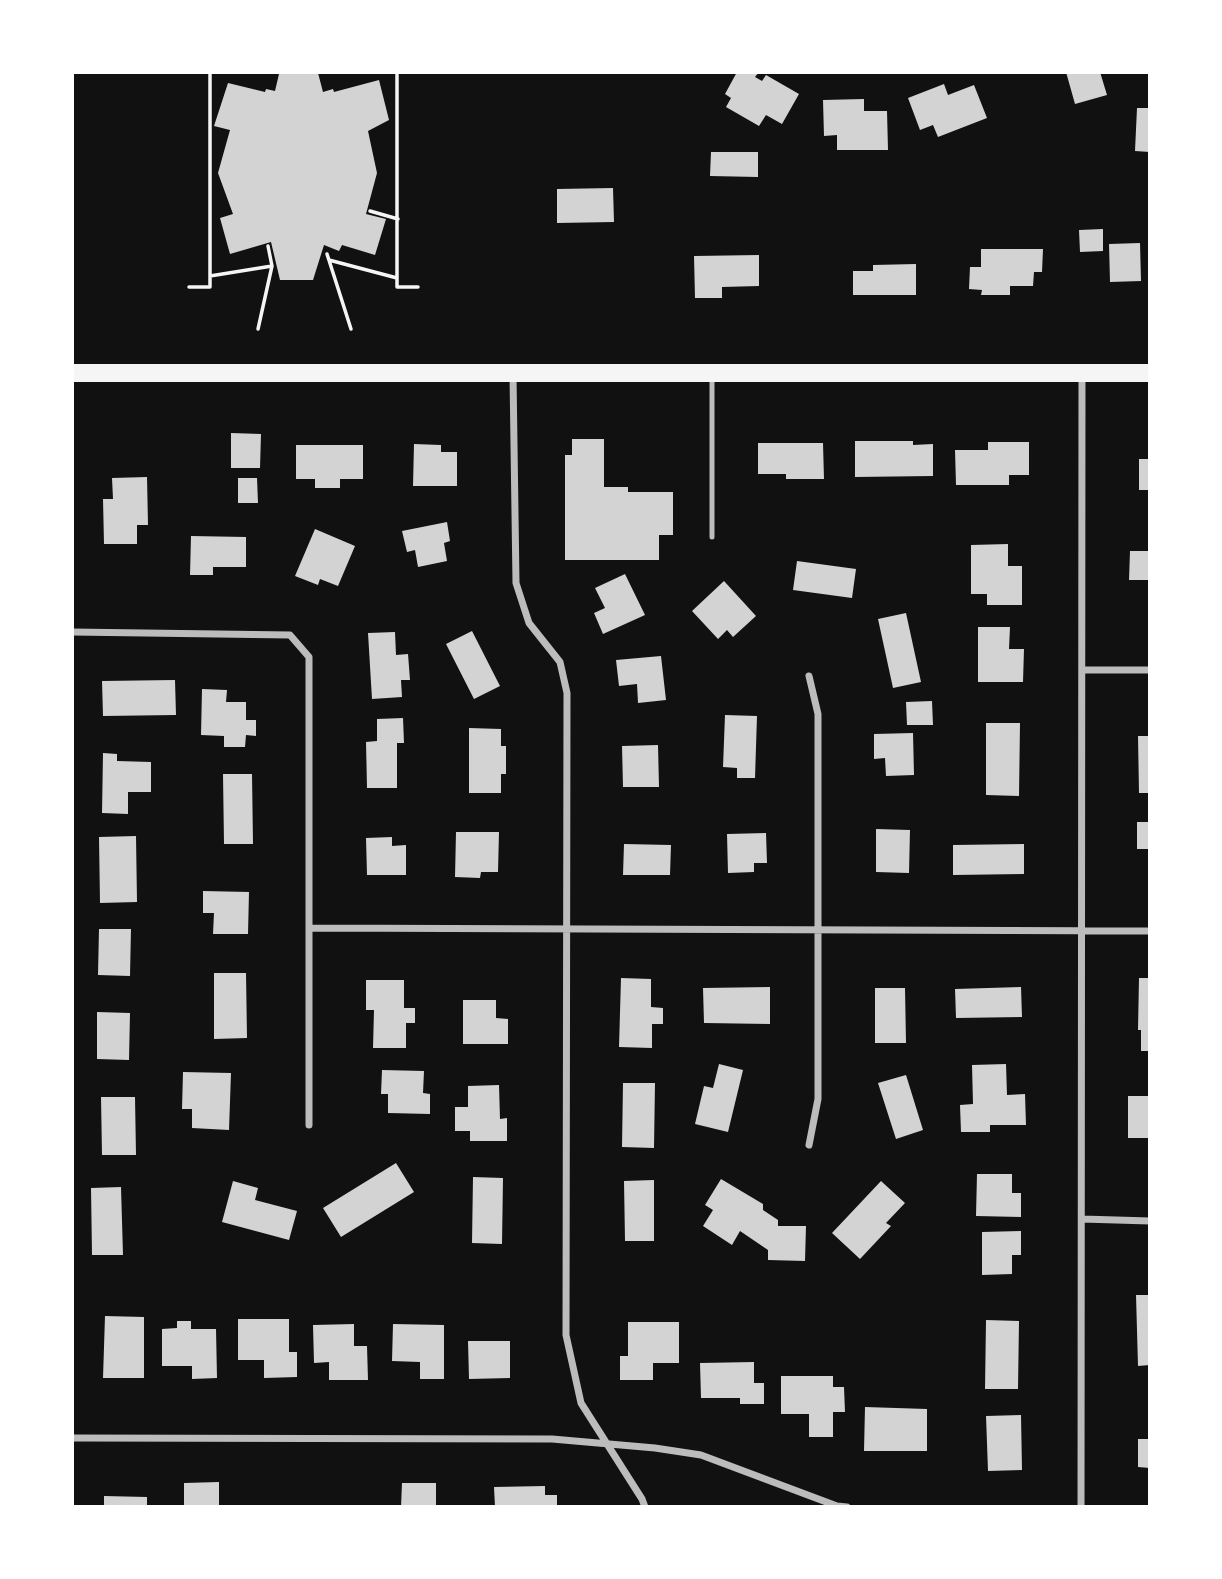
<!DOCTYPE html>
<html>
<head>
<meta charset="utf-8">
<style>
	body { margin:0 }
	#map { position:relative; width:1222px; height:1579px; overflow:hidden; background:#111; font-family:"Roboto Condensed",sans-serif }
	canvas { display:block }
	.frame { position:absolute; inset:0; border:74px solid #fff; pointer-events:none }
</style>
</head>
<body>
<div id="map">
<canvas width="1222" height="1579"></canvas>
<div class="frame"></div>
</div>
<script>
const g = document.querySelector('canvas').getContext('2d');
g.lineJoin = 'round';
function paint(path, color) { g.fillStyle = color; g.fill(path, 'evenodd'); }
const shape = rows => new Path2D(rows.map(r => 'M' + r).join(''));
function stroke(path, color, width, dash) { g.strokeStyle = color; g.lineWidth = width; g.lineCap = dash ? 'butt' : 'round'; g.setLineDash(dash || []); g.stroke(path); }
paint(shape([
	[737,72,759,72,755,77,762,81,766,75,799,94,782,124,766,115,759,126,726,107,731,98,725,94],
	[1066,72,1100,72,1107,95,1075,104],
	[318,73,323,92,333,89,334,92,379,80,389,120,368,131,377,173,366,214,386,219,375,255,342,245,339,251,324,245,313,280,280,280,271,242,230,254,220,218,233,214,218,173,230,130,214,126,228,83,265,92,266,89,275,91,279,74],
	[944,84,948,95,974,85,987,118,938,137,933,125,920,130,908,98],
	[864,99,864,111,887,111,888,150,837,150,837,135,824,136,823,100],
	[1137,108,1150,108,1150,152,1135,151],
	[711,152,758,152,758,177,710,176],
	[613,188,614,222,557,223,557,189],
	[1103,229,1103,251,1080,252,1079,230],
	[1140,243,1141,281,1110,282,1109,244],
	[981,249,1043,249,1042,272,1034,272,1033,286,1010,286,1010,295,981,295,982,290,969,289,970,267,981,267],
	[759,255,759,286,722,287,722,298,695,298,694,256],
	[916,264,916,295,853,295,853,271,873,271,873,265],
	[231,433,261,434,260,468,231,468],
	[572,439,604,439,604,487,628,487,628,492,673,492,673,535,659,535,659,560,565,560,565,455,572,455],
	[855,441,913,441,913,445,933,444,933,476,855,477],
	[988,442,1029,442,1029,475,1009,475,1009,485,956,485,955,450,988,450],
	[758,443,823,443,824,479,786,479,786,474,758,474],
	[414,444,441,445,441,452,457,452,457,486,413,486],
	[296,445,363,445,363,479,340,479,340,488,315,488,315,479,296,479],
	[1139,459,1150,459,1150,490,1139,490],
	[147,477,148,525,137,525,137,544,104,544,103,499,113,499,112,478],
	[238,478,257,478,258,503,238,503],
	[447,522,450,541,444,543,447,561,418,567,415,550,407,552,402,531],
	[315,529,355,546,338,586,320,579,318,585,295,576],
	[191,536,246,537,246,567,213,567,213,575,190,575],
	[1008,544,1008,566,1022,566,1022,605,987,605,987,594,971,594,971,545],
	[1130,551,1150,551,1150,580,1129,580],
	[797,561,856,569,852,598,793,590],
	[625,574,645,615,603,634,594,613,605,608,595,588],
	[724,581,756,616,733,637,727,630,718,639,692,611],
	[906,613,921,682,893,688,878,619],
	[978,627,1010,627,1009,649,1024,649,1023,682,978,682],
	[472,631,500,686,474,699,446,644],
	[395,632,396,655,408,654,410,680,401,680,402,697,372,699,368,633],
	[661,656,666,700,638,703,637,684,619,686,616,660],
	[175,680,176,715,103,716,102,681],
	[202,689,227,690,226,702,246,702,246,720,256,720,256,736,246,735,245,747,224,747,224,736,201,735],
	[932,701,933,725,907,725,906,702],
	[725,715,757,716,755,778,737,778,737,768,723,767],
	[403,718,404,743,397,743,397,788,367,788,366,742,377,741,377,719],
	[986,723,1020,723,1019,796,986,795],
	[469,728,501,729,501,746,506,746,506,774,501,774,501,793,469,793],
	[913,733,914,775,886,776,885,758,874,759,874,734],
	[1138,736,1150,736,1150,793,1139,793],
	[658,745,659,787,623,787,622,746],
	[103,753,117,754,117,761,151,762,151,792,128,792,128,814,102,813],
	[223,774,252,774,253,844,224,844],
	[1137,822,1150,822,1150,849,1137,849],
	[876,829,910,830,909,873,876,872],
	[456,832,499,832,498,872,481,872,480,878,455,877],
	[766,833,767,863,754,863,754,872,728,873,727,834],
	[136,836,137,902,100,903,99,837],
	[392,837,392,846,406,845,406,875,367,875,366,838],
	[624,844,671,845,670,875,623,875],
	[1024,844,1024,874,953,875,953,845],
	[203,891,249,892,248,934,213,934,214,913,203,913],
	[99,929,131,929,130,976,98,975],
	[214,973,246,973,247,1038,214,1039],
	[621,978,651,979,651,1007,663,1008,663,1024,652,1024,652,1048,619,1047],
	[1139,978,1150,978,1150,1051,1141,1051,1141,1030,1138,1030],
	[366,980,404,980,404,1008,415,1008,415,1023,406,1023,406,1048,373,1048,374,1010,366,1010],
	[770,987,770,1024,704,1023,703,988],
	[1021,987,1022,1017,956,1018,955,989],
	[875,988,905,988,906,1043,875,1043],
	[463,1000,496,1000,496,1018,508,1019,508,1044,463,1044],
	[97,1012,130,1013,129,1060,97,1059],
	[719,1064,743,1070,728,1132,695,1124,704,1086,713,1088],
	[1006,1064,1007,1095,1025,1094,1026,1125,990,1125,990,1132,961,1132,960,1105,973,1104,972,1065],
	[382,1070,424,1071,423,1093,430,1094,430,1114,388,1113,388,1094,381,1094],
	[183,1072,231,1073,229,1130,192,1128,192,1109,182,1109],
	[906,1075,923,1130,896,1139,878,1083],
	[623,1083,655,1083,654,1148,622,1147],
	[499,1085,500,1119,507,1118,507,1141,470,1141,470,1131,455,1131,455,1107,468,1107,468,1086],
	[1128,1096,1150,1096,1150,1138,1128,1138],
	[101,1097,135,1097,136,1155,102,1155],
	[396,1163,414,1192,341,1237,323,1208],
	[977,1174,1012,1174,1012,1193,1021,1193,1021,1217,976,1216],
	[473,1177,503,1178,502,1244,472,1243],
	[721,1179,763,1204,763,1210,778,1220,778,1226,806,1226,805,1261,768,1260,768,1250,740,1231,732,1245,703,1226,713,1210,705,1205],
	[654,1180,654,1241,625,1241,624,1181],
	[233,1181,258,1188,255,1200,297,1211,289,1240,222,1222],
	[881,1181,905,1203,886,1223,891,1226,860,1259,832,1233],
	[121,1187,123,1255,92,1255,91,1188],
	[1021,1231,1021,1255,1012,1255,1012,1274,982,1275,982,1232],
	[1136,1295,1150,1295,1150,1365,1138,1366],
	[105,1316,144,1317,144,1378,103,1378],
	[238,1319,289,1319,289,1352,297,1352,297,1377,264,1378,264,1360,238,1360],
	[986,1320,1019,1321,1018,1389,985,1389],
	[177,1321,191,1321,191,1329,216,1329,217,1378,192,1379,192,1366,162,1366,162,1329,177,1328],
	[628,1322,679,1322,679,1363,653,1363,653,1380,620,1380,620,1356,628,1356],
	[354,1324,354,1346,367,1346,368,1380,329,1380,329,1362,314,1363,313,1325],
	[393,1324,444,1325,444,1379,420,1379,420,1362,392,1361],
	[468,1341,510,1341,510,1378,469,1379],
	[754,1362,754,1383,764,1383,764,1404,740,1404,740,1398,701,1398,700,1363],
	[781,1376,833,1376,833,1387,844,1387,845,1412,833,1412,833,1437,809,1437,809,1414,781,1414],
	[865,1407,927,1409,927,1451,864,1451],
	[1021,1415,1022,1470,988,1471,986,1416],
	[1138,1439,1150,1439,1150,1468,1138,1467],
	[219,1482,219,1507,184,1507,184,1483],
	[402,1483,436,1483,436,1507,401,1507],
	[545,1486,545,1495,557,1495,557,1507,495,1507,494,1487],
	[104,1496,147,1497,147,1507,104,1507]
]), '#d3d3d3');
stroke(shape([
	[397,72,397,287,418,287],
	[370,211,398,219],
	[268,246,272,266],
	[327,254,351,329],
	[329,260,397,278],
	[210,276,272,266,258,329],
	[189,287,210,287,210,72]
]), '#f5f5f5', 3.5);
stroke(shape([
	[712,537,712,375]
]), '#bcbcbc', 5);
stroke(shape([
	[513,375,516,583,529,623,560,662,567,693,566,1335,581,1403,642,1499,645,1507],
	[72,632,290,635,309,657,309,1125],
	[1082,670,1150,670],
	[809,676,818,714,818,1099,809,1145],
	[309,928,1150,931],
	[1082,1219,1150,1221],
	[72,1438,552,1439,655,1448,701,1455,837,1506,847,1507],
	[1081,1507,1082,374]
]), '#bcbcbc', 7);
stroke(shape([
	[72,373,1150,373]
]), '#f5f5f5', 18);
</script>
</body>
</html>
